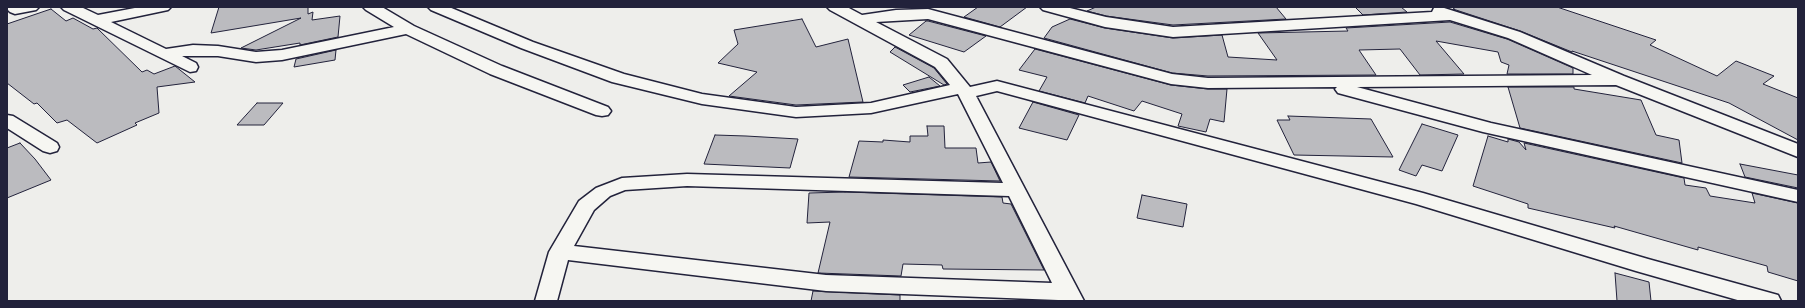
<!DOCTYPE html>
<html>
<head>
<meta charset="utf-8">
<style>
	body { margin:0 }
	#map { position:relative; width:1805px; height:308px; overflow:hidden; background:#eeeeeb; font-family:Pangolin,sans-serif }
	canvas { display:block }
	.frame { position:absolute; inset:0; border:8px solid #22223b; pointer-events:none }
</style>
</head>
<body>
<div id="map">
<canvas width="1805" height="308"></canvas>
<div class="frame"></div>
</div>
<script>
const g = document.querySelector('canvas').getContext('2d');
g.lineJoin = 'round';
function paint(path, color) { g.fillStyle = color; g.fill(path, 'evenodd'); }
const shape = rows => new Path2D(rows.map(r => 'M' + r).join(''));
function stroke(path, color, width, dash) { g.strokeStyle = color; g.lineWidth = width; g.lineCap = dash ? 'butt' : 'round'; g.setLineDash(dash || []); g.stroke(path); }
const building = shape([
	[219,7,308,7,308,14,313,12,312,20,340,16,338,37,300,45,300,43,256,50,241,48,301,18,211,33,219,7],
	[978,7,1027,7,1000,27,964,17,978,7],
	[1096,7,1276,7,1286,19,1173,25,1106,16,1087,11,1096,7],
	[1355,7,1401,7,1407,12,1363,15,1355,7],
	[1456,7,1557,7,1656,40,1650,45,1717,76,1736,61,1774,76,1763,84,1798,98,1798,140,1729,103,1572,51,1572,52,1520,31,1453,9,1456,7],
	[51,9,66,21,73,18,93,29,97,28,142,72,147,70,154,74,175,66,195,82,157,87,159,113,135,123,137,125,97,143,67,120,57,123,37,103,34,104,7,83,7,24,51,9],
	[802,19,816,47,848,39,863,102,796,105,729,96,757,72,718,63,738,44,734,30,802,19],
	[1070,19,1105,28,1173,38,1222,35,1228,57,1277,60,1258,33,1348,31,1346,28,1450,22,1507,39,1573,68,1573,74,1507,74,1509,65,1501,62,1498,52,1436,41,1464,74,1420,75,1400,49,1359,50,1376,75,1208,76,1172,73,1044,38,1052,27,1070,19],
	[926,21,928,21,986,36,964,52,909,35,926,21],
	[895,47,934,68,947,84,944,85,890,52,895,47],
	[1035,49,1171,85,1208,89,1227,89,1224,122,1210,119,1206,132,1178,126,1182,114,1142,101,1134,111,1088,96,1085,103,1039,91,1047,77,1019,70,1035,49],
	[336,50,335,60,294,67,296,59,336,50],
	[929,77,940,86,910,92,903,85,929,77],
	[1508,87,1574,87,1574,89,1641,100,1656,135,1679,140,1682,163,1520,128,1508,87],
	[1033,102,1079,115,1067,140,1019,128,1033,102],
	[257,103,283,103,264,125,237,125,257,103],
	[1288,116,1371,119,1393,157,1294,155,1277,120,1290,120,1288,116],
	[1422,124,1458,135,1442,171,1422,165,1416,176,1399,170,1422,124],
	[927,126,944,126,945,148,976,148,978,163,991,162,1000,181,849,177,859,141,883,142,883,140,910,142,910,136,928,136,927,126],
	[715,135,746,136,798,139,790,168,704,164,715,135],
	[1488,136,1508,142,1508,139,1519,142,1526,150,1524,143,1684,178,1685,185,1706,188,1710,196,1755,203,1752,193,1798,203,1798,281,1768,272,1767,266,1698,247,1698,250,1614,226,1615,228,1528,208,1528,204,1473,186,1488,136],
	[20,143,35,159,51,180,7,198,7,148,20,143],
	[1740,164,1798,175,1798,188,1745,177,1740,164],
	[845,192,1002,197,1003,203,1011,204,1044,270,943,269,942,265,903,264,901,276,818,273,830,222,807,223,809,193,845,192],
	[1142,195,1187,204,1183,227,1137,218,1142,195],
	[1615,273,1649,282,1651,301,1617,301,1615,273],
	[813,291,900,295,900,301,811,301,813,291]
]);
paint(building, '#bbbbbf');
stroke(building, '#22223b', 1);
const street = shape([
	[9,7,39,7,36,10,15,14,10,12,7,9,9,7],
	[61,7,81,7,98,15,140,7,171,7,168,10,111,22,166,49,193,45,218,46,256,52,282,50,394,27,366,10,363,7,382,7,414,26,502,66,608,107,611,111,608,115,602,116,596,115,490,74,406,34,282,60,256,62,218,56,182,56,196,63,198,67,196,71,190,72,64,10,61,7],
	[428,7,449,7,533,42,624,74,702,94,796,107,871,103,950,85,935,67,830,10,827,7,847,7,862,15,896,10,928,9,1172,74,1208,78,1592,75,1508,38,1450,20,1173,37,1105,27,1043,10,1040,7,1066,7,1106,17,1173,27,1432,12,1434,8,1441,7,1520,32,1624,76,1798,144,1798,157,1616,85,1357,87,1491,123,1798,190,1798,202,1483,132,1338,93,1335,89,1337,87,1208,88,1171,84,928,19,876,22,947,59,970,87,997,81,1423,193,1648,259,1778,295,1781,301,1741,301,1636,271,1416,204,997,91,976,96,1084,301,826,291,568,260,557,301,535,301,549,252,579,201,596,188,622,178,687,174,1003,183,958,94,871,113,796,117,702,104,612,82,521,48,431,10,428,7],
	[687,186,1009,196,1052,283,826,275,574,246,594,210,610,196,625,190,687,186],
	[7,115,13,116,57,143,59,147,57,151,50,153,43,151,7,128,7,115]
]);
stroke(street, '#22223b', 3);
paint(street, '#f6f6f2');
</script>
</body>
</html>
